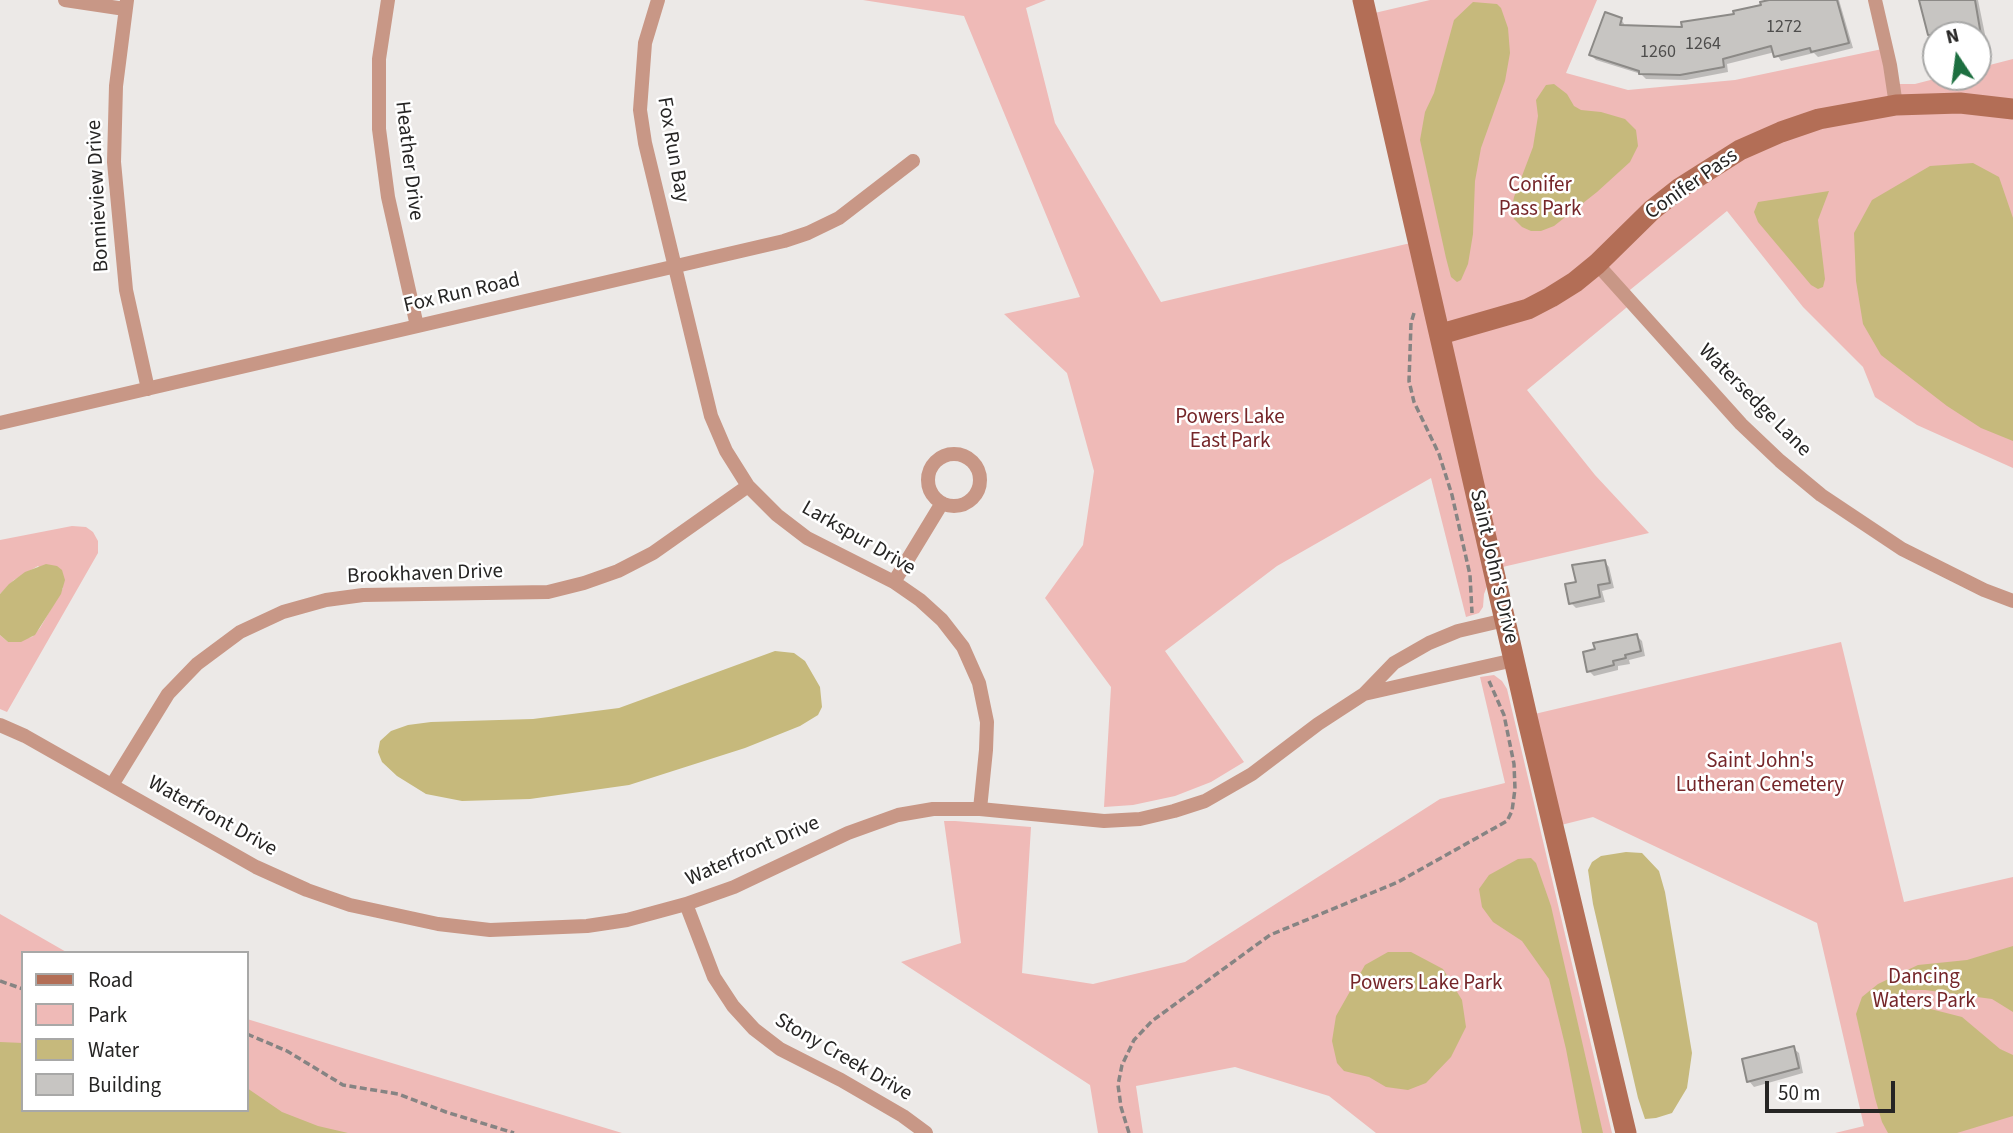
<!DOCTYPE html>
<html>
<head>
<meta charset="utf-8">
<style>
	body { margin:0 }
	#map { position:relative; width:2013px; height:1133px; overflow:hidden; background:#ece9e7; font-family:"Source Sans 3",sans-serif }
	canvas { display:block }
	.legend { position:absolute; left:21px; top:951px; width:228px; height:161px; box-sizing:border-box; background:#fff; border:2px solid #a8a8a7; margin:0; padding:9px 12px; list-style:none; font-size:21px; color:#262524 }
	.legend li { display:flex; align-items:center; gap:14px; height:35px }
	.legend b { width:35px; border:2px solid #a8a8a7 }
	.north { position:absolute; left:1922px; top:21px; width:70px; height:70px; box-sizing:border-box; background:#fff; border:2px solid #a8a8a7; border-radius:50%; rotate:347deg; font-size:19px; font-weight:700; line-height:28px; text-align:center; color:#262524 }
	.north::after { content:''; display:block; margin:auto; width:24px; height:32px; background:#1d6f40; clip-path:polygon(50% 0,100% 100%,50% 72%,0 100%) }
	.scale { position:absolute; left:1765px; top:1081px; width:130px; height:32px; box-sizing:border-box; border:4px solid #262524; border-top:0; padding-left:9px; font-size:21px; line-height:24px; white-space:nowrap; color:#262524; -webkit-text-stroke:5px #fff; paint-order:stroke }
</style>
</head>
<body>
<div id="map">
<canvas width="2013" height="1133"></canvas>
<ul class="legend">
<li><b style="height:9px;background:#b36e56"></b>Road</li>
<li><b style="height:19px;background:#efbab7"></b>Park</li>
<li><b style="height:19px;background:#c6b97c"></b>Water</li>
<li><b style="height:19px;background:#c7c5c2"></b>Building</li>
</ul>
<div class="north">N</div>
<div class="scale">50 m</div>
</div>
<script>
const g = document.querySelector('canvas').getContext('2d');
g.lineJoin = 'round';
function paint(path, color) { g.fillStyle = color; g.fill(path, 'evenodd'); }
const shape = rows => new Path2D(rows.map(r => 'M' + r).join(''));
function stroke(path, color, width, dash) { g.strokeStyle = color; g.lineWidth = width; g.lineCap = dash ? 'butt' : 'round'; g.setLineDash(dash || []); g.stroke(path); }
function write(font, color, halo, rows, align = 'center') {
  g.font = font + ' "Source Sans 3",sans-serif'; g.lineWidth = 5; g.setLineDash([]); g.textBaseline = 'middle'; g.strokeStyle = halo; g.fillStyle = color; for (const [text, x, y, turn = 0] of rows) {
    g.save(); g.translate(x, y); g.rotate((+turn || 0) * Math.PI / 180); g.textAlign = isNaN(turn) ? turn : align; if (halo) g.strokeText(text, 0, 0); g.fillText(text, 0, 0); g.restore();
  }
}
paint(shape([
	[863,0,1046,0,1026,8,1055,123,1161,302,1419,241,1366,15,1430,0,1597,0,1566,73,1628,90,1735,80,1887,48,1894,84,1915,84,1942,77,1978,77,1978,68,2013,59,2013,468,1917,425,1875,397,1863,367,1803,307,1727,211,1625,294,1632,303,1527,390,1595,475,1649,533,1494,569,1484,594,1483,607,1479,613,1466,617,1431,478,1277,566,1165,651,1244,762,1211,782,1175,796,1133,805,1104,807,1111,687,1045,598,1083,545,1094,471,1067,373,1004,314,1080,297,964,16],
	[72,526,86,527,93,532,98,541,98,553,7,712,0,709,0,635,8,642,32,637,40,628,63,588,38,566,14,580,0,594,0,540],
	[1841,642,1904,902,2013,877,2013,1133,1835,1133,1864,1126,1817,923,1593,817,1553,827,1526,716],
	[1494,675,1502,681,1507,689,1612,1133,1376,1133,1329,1096,1235,1067,1136,1086,1143,1133,1098,1133,1090,1085,901,962,961,943,944,821,955,821,1031,827,1022,973,1093,984,1185,962,1440,799,1505,783,1480,677],
	[0,914,68,953,23,953,23,1110,247,1110,247,1019,622,1133,0,1133]
]), '#efbab7');
paint(shape([
	[1473,2,1497,4,1501,8,1508,28,1510,53,1505,81,1481,148,1475,181,1473,234,1468,264,1461,280,1457,282,1451,277,1446,258,1420,140,1425,112,1434,93,1454,20],
	[1554,84,1567,94,1574,106,1581,110,1601,112,1625,119,1636,130,1638,146,1630,162,1597,192,1554,226,1541,231,1531,231,1522,227,1514,219,1511,212,1514,197,1533,147,1538,116,1536,100,1546,85],
	[1973,163,1999,177,2013,218,2013,441,1981,428,1947,406,1881,355,1863,324,1856,281,1854,233,1872,200,1930,166],
	[1829,191,1818,220,1825,279,1823,287,1818,289,1811,285,1758,222,1754,212,1758,202],
	[46,564,57,566,62,570,65,580,61,594,35,635,21,642,8,642,0,635,0,594,9,584,25,572],
	[775,651,794,653,805,661,820,687,822,707,818,715,800,726,745,748,629,785,530,799,462,801,426,794,397,776,382,762,378,752,380,741,391,731,408,725,431,722,533,719,619,708],
	[1626,852,1642,853,1659,871,1665,892,1692,1053,1687,1088,1672,1113,1656,1118,1645,1119,1638,1098,1593,904,1588,870,1592,862,1601,856],
	[1531,858,1536,863,1551,906,1603,1133,1582,1133,1566,1049,1549,979,1522,941,1493,922,1482,907,1479,889,1489,875,1518,859],
	[2013,946,2013,1012,1992,999,1925,990,1907,990,1907,996,1915,1005,1962,1017,2000,1049,2013,1055,2013,1116,1957,1133,1888,1133,1882,1122,1875,1098,1856,1014,1862,997,1878,984,1918,965,1967,960],
	[1388,952,1411,952,1443,969,1462,1000,1466,1027,1451,1057,1426,1083,1408,1090,1386,1087,1369,1077,1344,1071,1337,1063,1332,1041,1336,1016,1365,965],
	[0,1042,23,1043,23,1110,247,1110,247,1088,282,1112,318,1126,348,1133,0,1133]
]), '#c6b97c');
paint(shape([
	[1777,0,1839,0,1853,48,1818,57,1814,53,1781,61,1775,52,1727,64,1728,72,1686,80,1646,79,1641,74,1596,60,1591,55,1621,19,1626,27,1684,29,1736,16],
	[1921,0,1978,0,1991,64,1978,68,1978,35,1936,35,1936,74,1930,56,1934,55],
	[1604,561,1609,567,1614,588,1602,591,1605,602,1576,608,1571,603,1578,583],
	[1637,636,1642,641,1645,656,1629,660,1630,664,1618,666,1618,670,1594,676,1589,671],
	[1793,1048,1799,1053,1803,1073,1754,1087,1749,1081]
]), '#0003');
const building = shape([
	[1769,0,1837,0,1849,43,1811,52,1810,48,1774,57,1771,46,1723,59,1724,67,1680,75,1639,74,1639,71,1589,55,1605,12,1622,18,1620,25,1682,27,1681,22,1734,14,1733,11,1761,5,1760,2,1769,0],
	[1919,0,1975,0,1981,35,1928,35,1919,0],
	[1605,560,1610,583,1598,585,1600,597,1569,604,1565,584,1576,582,1572,565,1605,560],
	[1637,634,1641,651,1625,655,1626,658,1613,661,1614,665,1587,672,1583,652,1595,649,1593,643,1637,634],
	[1794,1046,1799,1068,1747,1082,1742,1059,1794,1046]
]);
paint(building, '#c7c5c2');
stroke(building, '#8c8a87', 2);
stroke(shape([
	[1414,313,1411,323,1409,381,1414,402,1439,454,1452,495,1470,575,1472,613],
	[0,981,23,989],
	[247,1034,287,1051,343,1085,398,1094,446,1112,514,1133],
	[1129,1133,1121,1107,1118,1085,1122,1065,1134,1040,1152,1021,1270,935,1398,882,1507,821,1512,811,1515,789,1514,764,1504,715,1489,681]
]), '#868483', 3.5, [7, 3.5]);
stroke(shape([
	[65,0,125,9],
	[127,0,116,86,114,162,126,290,148,389],
	[388,0,379,59,379,129,388,197,417,326],
	[658,0,645,43,640,110,645,143,711,416,726,451,748,486,777,515,807,538,894,582,920,600,942,620,963,647,979,683,987,722,986,750,980,809],
	[1875,0,1890,65,1896,105],
	[1597,264,1741,424,1780,461,1821,495,1902,549,1984,590,2013,601],
	[0,423,784,241,808,233,839,218,913,161],
	'928 480a26 26 0 1 1 52 0a26 26 0 1 1-52 0Z',
	[894,582,942,503],
	[1364,694,1514,660],
	[0,725,25,736,256,867,307,890,350,905,438,924,490,930,587,926,627,920,686,904,734,887,848,833,898,815,933,809,980,809,1104,821,1140,819,1174,811,1205,801,1252,774,1318,724,1364,694,1394,663,1429,643,1458,631,1505,620],
	[112,785,168,694,197,664,240,632,283,612,326,600,363,595,548,592,584,583,618,571,653,553,748,486],
	[686,904,714,977,733,1006,754,1029,780,1049,841,1080,903,1116,926,1133]
]), '#c89786', 14);
stroke(shape([
	[1363,0,1528,721,1626,1133],
	[1441,334,1528,309,1551,297,1575,282,1597,264,1652,210,1680,188,1740,150,1781,132,1819,119,1896,105,1960,103,2013,109]
]), '#b36e56', 21);
write('18px', '#4e4d4c', null, [
	["1272",1784,28],
	["1264",1703,45],
	["1260",1658,53]
]);
write('21px', '#262524', '#fff', [
	["Fox Run Bay",672,150,80],
	["Heather Drive",408,161,83],
	["Conifer Pass",1692,185,-35],
	["Bonnieview Drive",99,196,-93],
	["Fox Run Road",462,294,-13],
	["Watersedge Lane",1754,401,45],
	["Larkspur Drive",858,539,30],
	["Saint John's Drive",1493,567,77],
	["Brookhaven Drive",425,575,-2],
	["Waterfront Drive",212,817,29],
	["Waterfront Drive",753,852,-24],
	["Stony Creek Drive",843,1058,30]
]);
write('21px', '#752629', '#fff', [
	["Conifer",1540,186],
	["Pass Park",1540,210],
	["Powers Lake",1230,418],
	["East Park",1230,442],
	["Saint John's",1760,762],
	["Lutheran Cemetery",1760,786],
	["Dancing",1924,978],
	["Waters Park",1924,1002],
	["Powers Lake Park",1426,984]
]);
</script>
</body>
</html>
